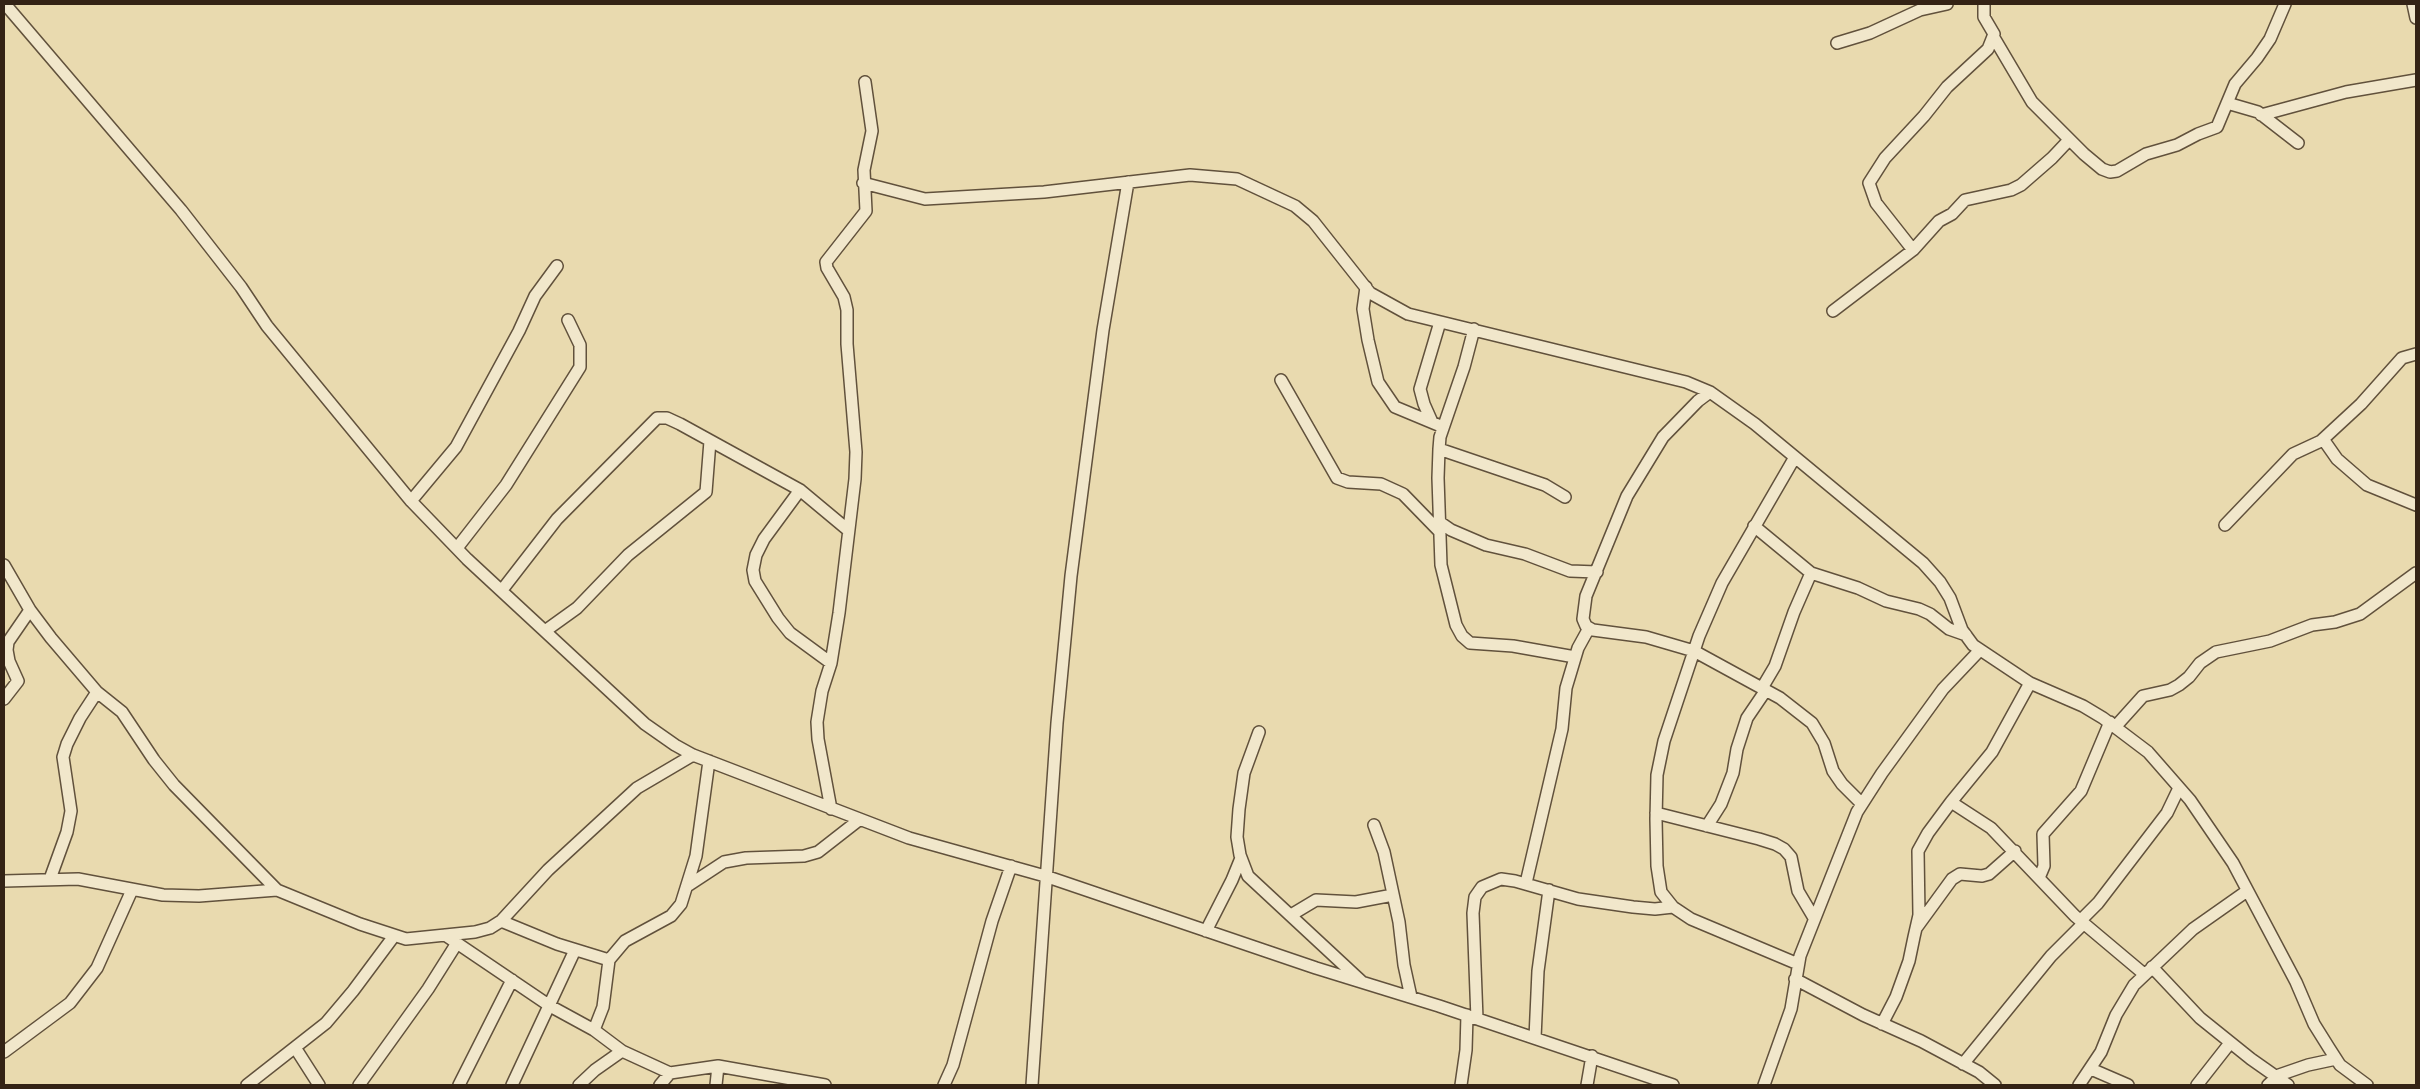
<!DOCTYPE html>
<html>
<head>
<meta charset="utf-8">
<style>
	body { margin:0 }
	#map { position:relative; width:2420px; height:1089px; overflow:hidden; background:#e9daaf; font-family:"IM FELL French Canon",serif }
	canvas { display:block }
	.frame { position:absolute; inset:0; border:5px solid #342315; pointer-events:none }
</style>
</head>
<body>
<div id="map">
<canvas width="2420" height="1089"></canvas>
<div class="frame"></div>
</div>
<script>
const g = document.querySelector('canvas').getContext('2d');
g.lineJoin = 'round';
const shape = rows => new Path2D(rows.map(r => 'M' + r).join(''));
function stroke(path, color, width, dash) { g.strokeStyle = color; g.lineWidth = width; g.lineCap = dash ? 'butt' : 'round'; g.setLineDash(dash || []); g.stroke(path); }
const street = shape([
	[5,4,181,210,241,287,267,326,411,501,467,559,645,724,675,745,693,755,909,838,1045,876,1316,968,1439,1006,1673,1085],
	[2413,4,2416,18],
	[1993,36,2032,102,2084,154,2102,169,2110,172,2117,171,2146,154,2177,145,2198,134,2217,127,2235,84,2257,58,2270,39,2285,4],
	[1837,43,1870,33,1920,10,1947,4],
	[2227,103,2258,112,2298,143],
	[2261,115,2346,92,2416,80],
	[863,183,925,199,1044,192,1190,175,1237,179,1295,206,1313,221,1370,293,1408,314,1686,382,1710,392,1755,424,1923,563,1940,582,1950,598,1962,630,1973,645,2030,683,2083,706,2103,718,2148,752,2190,800,2233,863,2296,982,2314,1024,2329,1048,2340,1065,2367,1085],
	[1913,250,1876,203,1869,183,1885,158,1924,116,1947,87,1988,49,1994,34,1984,17,1984,4],
	[1366,287,1363,309,1368,340,1378,382,1395,407,1443,427],
	[1833,311,1913,250,1939,221,1952,214,1965,200,2011,190,2021,185,2052,158,2069,140],
	[1474,329,1464,367,1440,437,1439,449,1438,478,1441,565,1456,625,1462,636,1470,643,1513,646,1575,657],
	[1281,380,1337,478,1348,482,1381,484,1403,494,1439,531],
	[1710,392,1698,401,1663,437,1627,496,1586,596,1583,619,1586,626,1593,630,1646,637,1694,651,1780,698,1812,723,1824,743,1833,771,1842,784,1862,804],
	[1432,422,1424,404,1420,389,1440,322],
	[2323,439,2337,459,2367,485,2416,505],
	[1439,449,1545,485,1565,497],
	[1795,457,1722,583,1699,636,1664,741,1657,775,1656,819,1657,866,1661,892,1673,907,1691,919,1798,964],
	[800,490,764,539,756,555,753,570,755,581,778,618,790,633,831,663],
	[411,501,456,447,519,331,535,296,557,266],
	[1438,521,1451,530,1486,545,1525,554,1570,571,1597,572],
	[2225,525,2293,454,2321,441,2361,404,2402,358,2416,354],
	[1754,526,1811,573,1858,588,1886,601,1919,609,1930,614,1949,629,1966,635],
	[457,548,506,485,580,367,580,345,568,320],
	[4,565,30,610,51,638,97,692,122,712,154,760,174,785,277,890],
	[502,590,557,519,657,418,667,418,680,424,800,490,848,530],
	[545,631,577,608,628,555,706,492,710,441],
	[1762,688,1775,666,1794,612,1811,573],
	[4,699,18,681,9,661,7,650,8,642,30,610],
	[2116,726,2143,696,2170,690,2179,685,2189,677,2200,663,2216,652,2270,641,2312,625,2335,622,2360,614,2416,573],
	[1259,732,1244,773,1239,809,1237,837,1240,855,1248,876,1361,981],
	[1951,802,1991,828,2075,916,2144,974],
	[831,809,818,739,817,722,822,691,831,663,839,613,855,479,856,452,847,344,847,310,844,297,827,268,826,262,866,211,864,170,872,131,865,82],
	[1656,813,1759,839,1775,844,1784,849,1791,857,1798,891,1814,918],
	[1374,825,1384,852,1399,922,1404,965,1411,997],
	[1707,826,1721,804,1733,773,1737,749,1747,718,1766,690],
	[2039,878,2044,866,2043,834,2081,791,2110,722],
	[50,879,67,832,71,811,63,757,67,744,80,718,97,692],
	[4,881,78,879,163,895,199,896,277,890,360,924,406,939,475,932,490,928,501,921,548,870,637,788,693,755],
	[1526,883,1562,729,1566,688,1578,648,1589,628],
	[689,885,724,862,746,858,804,856,818,852,859,820],
	[1291,915,1316,900,1356,902,1393,895],
	[501,921,557,944,609,960],
	[2080,921,2098,903,2167,813,2179,788],
	[1917,927,1952,879,1960,874,1982,876,1989,874,2015,851],
	[1206,931,1232,880,1241,858],
	[445,935,550,1006,594,1030,622,1051,670,1073,718,1066,825,1085],
	[2152,967,2200,1018,2251,1059,2288,1085],
	[1795,979,1863,1015,1921,1041,1979,1072,1995,1085],
	[1477,1019,1473,913,1475,897,1482,887,1501,879,1515,881,1578,899,1633,907,1655,909,1673,907],
	[1882,1024,1896,997,1909,961,1914,937,1919,915,1918,851,1928,833,1951,802,1992,752,2030,683],
	[594,1030,603,1007,609,960,625,941,671,916,681,904,696,856,709,761],
	[1535,1038,1538,971,1549,890],
	[296,1049,319,1085],
	[4,1052,70,1003,97,968,132,890],
	[1963,1064,2051,956,2083,924],
	[2091,1069,2128,1085],
	[247,1085,326,1023,353,991,394,936],
	[359,1085,428,989,457,943],
	[459,1085,512,980],
	[512,1085,575,950],
	[579,1085,595,1070,622,1051],
	[660,1085,670,1073],
	[716,1085,718,1066],
	[944,1085,953,1065,992,921,1011,866],
	[1032,1085,1057,723,1071,576,1103,330,1128,182],
	[1461,1085,1466,1050,1467,1015],
	[1587,1085,1592,1056],
	[1764,1085,1791,1009,1800,956,1857,812,1882,773,1943,689,1980,650],
	[2079,1085,2101,1052,2116,1015,2134,985,2193,929,2247,891],
	[2197,1085,2230,1043],
	[2268,1085,2279,1075,2308,1065,2336,1059]
]);
stroke(street, '#61513c', 14);
stroke(street, '#f1e7cb', 11);
</script>
</body>
</html>
